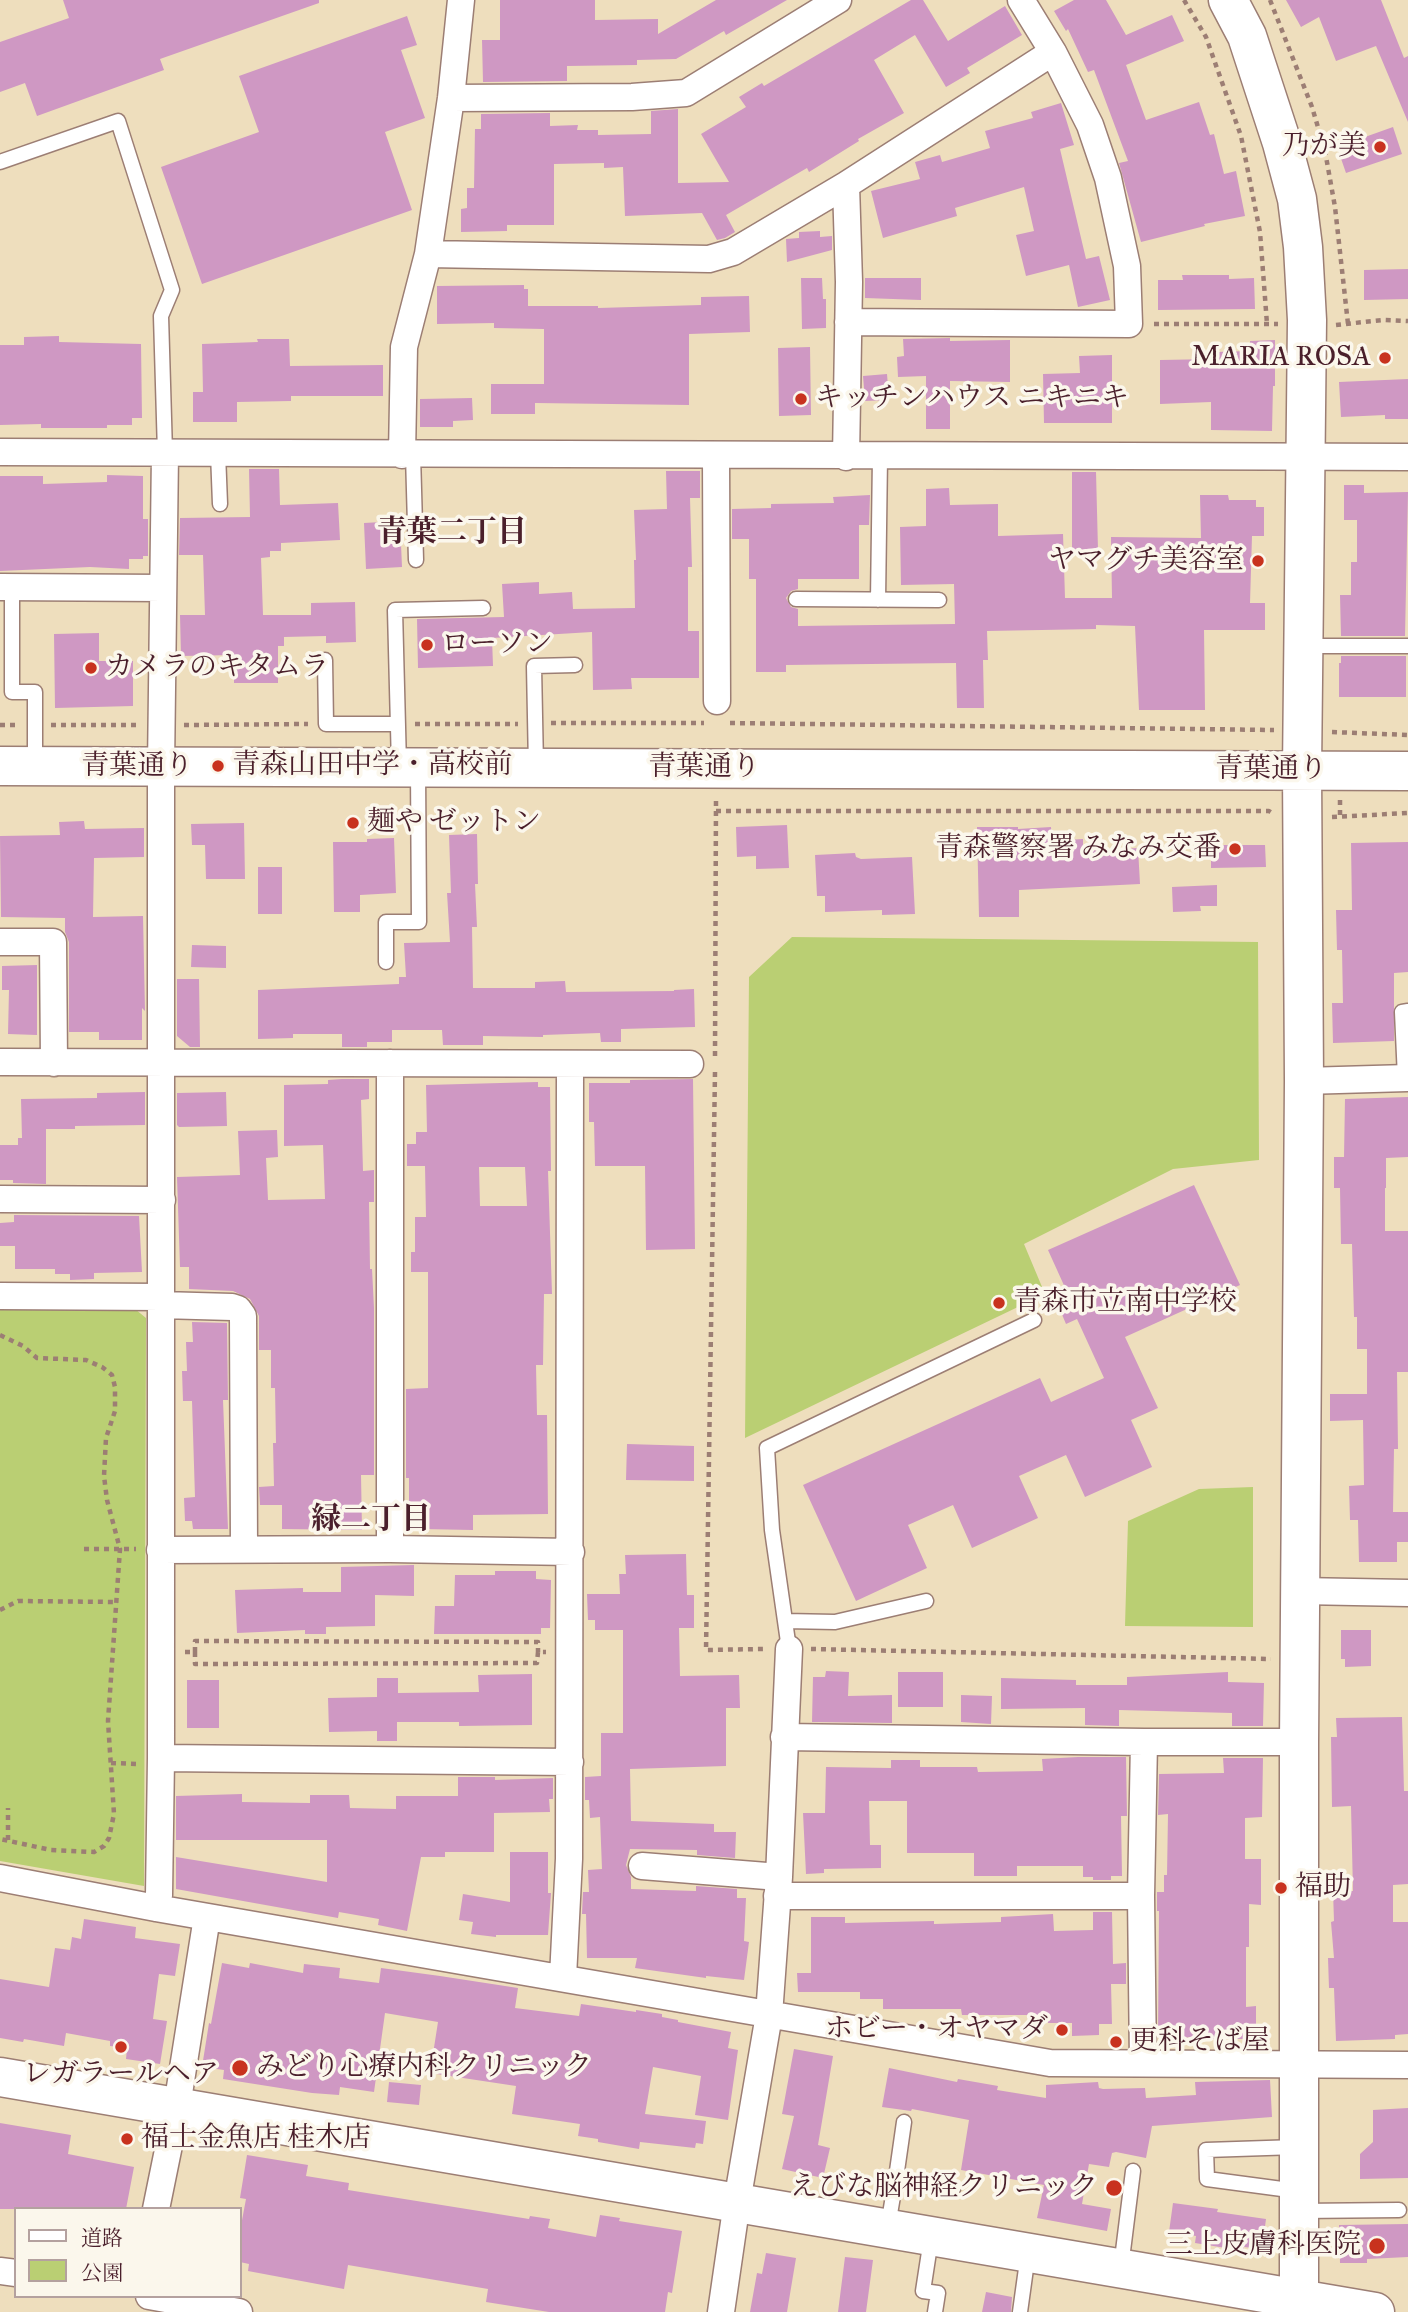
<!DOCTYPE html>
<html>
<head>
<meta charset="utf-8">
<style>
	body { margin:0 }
	#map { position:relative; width:1408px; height:2312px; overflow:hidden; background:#eedebd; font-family:"IM FELL Great Primer","Noto Serif JP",serif }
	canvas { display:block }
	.legend { position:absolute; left:14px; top:2207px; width:228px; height:91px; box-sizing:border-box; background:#fbf7ec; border:2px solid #b4a19f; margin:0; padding:9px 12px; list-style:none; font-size:21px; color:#4a1f2b }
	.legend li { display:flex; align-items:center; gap:14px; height:35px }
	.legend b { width:35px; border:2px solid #b4a19f }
</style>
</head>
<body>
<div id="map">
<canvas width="1408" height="2312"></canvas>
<ul class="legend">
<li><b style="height:9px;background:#fff"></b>道路</li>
<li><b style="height:19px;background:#bacf73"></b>公園</li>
</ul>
</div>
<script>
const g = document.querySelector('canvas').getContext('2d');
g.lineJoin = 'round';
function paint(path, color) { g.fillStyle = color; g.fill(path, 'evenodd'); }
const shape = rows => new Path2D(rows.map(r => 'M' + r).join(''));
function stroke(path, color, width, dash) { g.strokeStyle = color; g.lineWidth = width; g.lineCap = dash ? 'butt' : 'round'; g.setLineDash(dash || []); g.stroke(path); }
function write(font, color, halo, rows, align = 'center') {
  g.font = font + ' "IM FELL Great Primer","Noto Serif JP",serif'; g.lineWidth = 7; g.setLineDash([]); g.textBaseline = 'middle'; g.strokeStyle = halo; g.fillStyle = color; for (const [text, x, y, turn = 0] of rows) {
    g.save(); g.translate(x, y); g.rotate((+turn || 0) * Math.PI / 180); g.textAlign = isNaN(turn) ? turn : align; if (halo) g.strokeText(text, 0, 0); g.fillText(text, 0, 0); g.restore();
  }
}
paint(shape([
	[792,937,1258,942,1259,1160,1173,1169,1024,1244,1045,1294,745,1438,749,977],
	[0,1308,135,1309,146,1318,144,1886,0,1861],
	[1253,1487,1253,1627,1125,1626,1128,1521,1199,1489]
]), '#bacf73');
paint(shape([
	[63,0,319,0,319,3,160,59,164,70,37,116,25,83,0,92,0,42,69,18],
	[500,0,595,0,595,20,658,19,658,34,716,0,787,0,726,35,724,31,676,59,637,60,637,65,567,66,567,81,483,82,482,40,500,40],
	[911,0,923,0,948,41,1005,6,1022,35,967,68,970,73,946,87,915,35,874,60,904,113,858,139,859,141,809,172,807,168,726,215,735,232,725,238,717,240,702,213,625,216,623,167,604,168,604,163,554,164,554,225,507,225,507,231,461,232,461,209,467,208,467,188,474,188,475,129,481,129,481,114,550,113,550,126,578,125,577,130,598,130,598,135,651,134,651,111,678,109,678,183,729,182,701,134,746,107,739,97,762,83,764,86],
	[1074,0,1106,0,1126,35,1172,15,1184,41,1126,65,1146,120,1199,102,1210,135,1214,134,1224,174,1236,171,1245,216,1204,224,1205,226,1141,242,1119,163,1128,161,1094,70,1088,72,1068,29,1066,31,1054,11],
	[1286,0,1381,0,1404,58,1408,56,1408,122,1376,46,1336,61,1319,17,1301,27],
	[407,16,417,45,401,50,425,118,385,132,412,210,202,284,161,167,259,132,239,76],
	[1061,103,1074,145,1060,149,1086,259,1099,256,1110,300,1078,307,1069,265,1026,276,1016,235,1034,231,1024,187,955,208,957,216,883,238,871,191,920,179,915,162,940,155,942,162,990,148,985,131,1033,118,1031,112],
	[1393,127,1402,154,1346,173,1337,147],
	[820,231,820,237,832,236,832,250,787,262,786,239,799,238,799,232],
	[1408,269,1408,299,1364,300,1364,270],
	[1182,275,1229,275,1229,279,1254,278,1255,309,1158,310,1158,280,1183,280],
	[801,278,822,278,823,299,826,299,826,328,802,329],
	[865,278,921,278,921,300,865,298],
	[524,285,524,289,528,289,528,306,598,306,598,308,701,305,701,297,749,296,750,332,689,334,689,405,535,403,535,414,491,414,491,384,544,384,544,329,494,328,494,323,437,324,437,286],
	[59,336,59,342,141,344,142,418,132,418,132,425,107,425,107,428,41,428,41,424,0,425,0,345,24,345,24,337],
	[950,338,950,341,1010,340,1010,382,950,381,950,429,926,429,926,376,898,377,897,357,904,356,903,339],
	[257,339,289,339,290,366,383,365,383,396,291,396,291,401,237,402,237,422,193,422,193,392,203,392,202,344,258,342],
	[1275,340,1275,386,1273,386,1272,431,1211,430,1211,402,1160,404,1160,360,1215,359,1215,352,1250,351,1250,341],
	[810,347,811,415,779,416,778,348],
	[1112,355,1112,423,1044,423,1043,374,1080,373,1079,356],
	[887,374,889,400,865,401,863,376],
	[1408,379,1408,419,1385,419,1385,415,1341,417,1339,382],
	[472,398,473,420,453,421,453,427,420,427,420,399],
	[249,469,279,469,280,505,338,503,340,540,281,543,281,551,270,551,270,557,261,558,263,615,311,615,311,603,355,602,356,642,326,643,326,636,284,637,284,646,278,646,278,683,234,683,234,655,181,656,180,615,205,615,203,555,179,555,180,518,250,517],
	[666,471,700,471,700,498,690,498,692,567,688,567,688,631,699,631,699,678,631,678,632,689,593,690,592,632,492,638,493,666,418,668,417,619,504,617,502,584,539,582,539,594,572,592,573,609,635,608,634,560,636,560,634,510,667,509],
	[1072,472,1096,472,1098,550,1072,550],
	[107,475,143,476,143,519,148,519,148,556,143,556,143,559,129,559,129,569,90,567,0,571,0,476,43,476,43,484,107,482],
	[1344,485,1364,485,1364,493,1408,492,1405,636,1341,636,1340,595,1351,595,1351,562,1357,562,1357,520,1344,520],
	[949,488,950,505,998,504,998,536,1063,534,1065,598,1112,598,1111,537,1201,538,1200,495,1228,495,1229,500,1256,500,1256,507,1264,507,1264,536,1252,536,1250,603,1265,603,1265,630,1204,630,1205,710,1139,710,1135,626,1096,625,1096,629,987,631,988,660,983,660,984,708,957,708,956,663,786,665,786,672,756,672,756,579,749,579,749,539,732,539,732,509,771,508,771,504,834,503,833,497,870,495,869,525,859,525,859,579,798,579,798,589,791,591,786,598,791,607,798,609,798,626,955,624,954,584,901,585,900,527,926,526,926,489],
	[400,521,402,567,366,569,364,523],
	[99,633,99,661,133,661,133,706,55,708,54,634],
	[1341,656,1406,656,1406,697,1339,697,1339,663,1341,663],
	[84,821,85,829,144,828,144,857,94,858,93,917,143,916,145,1011,142,1008,142,1040,99,1040,99,1032,69,1032,69,942,65,932,65,918,1,917,0,836,60,835,59,822],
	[244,823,245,879,206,879,205,845,192,845,191,824],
	[787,825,789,868,756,869,756,856,737,857,736,827],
	[977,827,1018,827,1018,829,1051,827,1052,841,1083,839,1083,851,1138,848,1140,884,1019,890,1019,917,979,917],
	[477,834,478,884,475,884,477,927,472,927,473,988,535,988,535,982,565,981,566,992,674,991,674,990,694,989,695,1027,621,1029,621,1042,601,1042,600,1033,543,1035,543,1037,483,1036,483,1045,443,1045,442,1030,392,1030,392,1042,367,1042,367,1047,342,1047,342,1034,293,1034,293,1038,258,1039,258,990,399,984,399,977,406,977,404,943,450,942,447,893,451,893,449,835],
	[394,838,396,893,360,895,360,912,334,912,333,842,367,842,367,839],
	[1408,842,1408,972,1394,973,1394,1041,1333,1043,1332,1003,1343,1003,1342,950,1337,950,1336,910,1352,910,1351,843],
	[1211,845,1265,845,1266,867,1211,868],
	[855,853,856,857,861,859,912,857,915,914,882,915,882,910,825,912,825,896,817,896,815,855],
	[258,867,282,867,282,914,258,914],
	[1217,885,1217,906,1200,906,1201,911,1173,912,1172,887],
	[192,945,226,946,226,968,191,967],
	[37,965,37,1035,8,1034,9,990,2,990,2,966],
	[177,979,199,979,200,1047,190,1047,177,1036],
	[342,1079,369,1079,369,1099,361,1100,363,1171,374,1170,374,1202,369,1202,370,1269,372,1269,374,1308,374,1475,361,1475,362,1530,282,1529,282,1505,260,1505,259,1487,274,1486,273,1443,276,1443,275,1388,271,1388,271,1350,259,1350,259,1316,250,1299,233,1291,189,1289,189,1267,180,1267,177,1177,240,1175,238,1131,277,1130,278,1157,266,1158,268,1200,325,1199,323,1145,284,1146,284,1085,328,1084,328,1080],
	[693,1079,695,1249,646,1250,645,1166,595,1166,594,1122,589,1122,589,1083,630,1083,630,1080],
	[538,1082,538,1087,550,1087,551,1171,548,1171,552,1294,544,1294,543,1365,536,1365,537,1415,547,1415,548,1514,473,1515,473,1530,421,1529,422,1517,409,1517,409,1478,406,1478,406,1389,428,1388,428,1272,411,1272,411,1252,415,1252,415,1217,426,1217,425,1166,407,1166,407,1144,416,1144,416,1132,427,1132,426,1085],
	[479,1167,525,1167,527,1206,480,1206],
	[145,1092,145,1125,75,1126,75,1129,46,1129,46,1184,13,1183,13,1180,0,1180,0,1145,18,1145,18,1138,22,1138,21,1099,97,1098,97,1093],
	[226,1092,227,1126,179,1127,177,1125,177,1093],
	[1408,1097,1408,1157,1386,1158,1386,1188,1385,1188,1385,1231,1408,1231,1408,1372,1397,1372,1398,1449,1394,1449,1393,1512,1408,1512,1408,1542,1397,1542,1397,1562,1359,1562,1358,1520,1350,1520,1349,1486,1364,1485,1363,1420,1330,1421,1330,1394,1367,1394,1367,1349,1357,1349,1357,1317,1354,1317,1352,1244,1341,1244,1340,1188,1334,1188,1334,1157,1344,1157,1345,1099],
	[1194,1185,1240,1285,1125,1337,1158,1408,1131,1420,1152,1467,1085,1497,1066,1455,1019,1476,1038,1518,972,1548,953,1505,908,1525,927,1568,856,1601,803,1485,1040,1378,1051,1402,1104,1378,1077,1319,1066,1324,1055,1298,1067,1292,1048,1250],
	[14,1215,139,1216,142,1272,94,1273,94,1279,70,1280,70,1274,55,1274,55,1269,15,1269,15,1246,0,1246,0,1223,14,1222],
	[192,1322,227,1323,228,1400,223,1400,228,1529,193,1529,192,1521,185,1521,184,1498,195,1497,192,1401,183,1401,182,1371,187,1371,186,1342,193,1342],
	[627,1444,694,1446,694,1481,626,1480],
	[686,1554,687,1595,694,1595,694,1628,679,1628,680,1676,739,1675,740,1708,726,1708,726,1766,630,1769,631,1821,714,1824,714,1832,736,1832,735,1858,697,1855,697,1850,630,1849,626,1865,631,1877,631,1889,696,1891,696,1886,737,1889,737,1898,746,1898,744,1941,749,1942,744,1980,706,1976,706,1978,635,1968,637,1958,587,1958,586,1914,582,1914,583,1892,589,1892,588,1870,602,1869,600,1817,590,1818,589,1800,585,1800,585,1777,601,1776,601,1733,623,1733,623,1630,595,1630,595,1620,588,1620,587,1594,620,1594,619,1574,626,1574,625,1555],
	[414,1565,414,1596,375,1595,375,1626,326,1627,326,1634,305,1634,305,1630,237,1633,235,1590,303,1588,303,1592,341,1592,341,1567],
	[495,1571,536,1571,536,1579,551,1580,550,1628,541,1628,541,1634,434,1634,435,1606,454,1606,455,1575,495,1575],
	[1341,1630,1371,1630,1371,1666,1345,1667,1345,1659,1341,1659],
	[826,1671,849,1672,848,1696,892,1695,892,1723,812,1722,813,1677,825,1677],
	[898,1672,943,1672,943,1707,898,1707],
	[1228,1672,1228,1682,1264,1683,1263,1726,1232,1726,1232,1713,1119,1710,1119,1726,1085,1725,1085,1708,1001,1709,1001,1678,1076,1680,1076,1685,1127,1685,1127,1677],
	[532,1674,532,1725,459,1726,459,1722,397,1722,397,1741,377,1741,377,1731,329,1732,328,1698,377,1697,377,1678,398,1678,398,1693,479,1692,478,1675],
	[187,1680,219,1680,219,1728,187,1728],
	[961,1695,992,1696,991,1724,961,1722],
	[1402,1717,1404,1791,1408,1791,1408,1884,1393,1885,1393,1922,1408,1922,1408,2034,1395,2035,1395,2039,1336,2041,1334,1988,1329,1988,1328,1958,1334,1958,1331,1922,1334,1921,1333,1891,1353,1891,1351,1806,1332,1807,1331,1737,1337,1737,1336,1718],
	[1078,1757,1126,1757,1127,1816,1121,1816,1122,1876,1111,1876,1111,1880,1093,1880,1093,1877,1083,1877,1083,1866,1017,1866,1017,1876,974,1876,974,1853,907,1853,907,1801,869,1801,870,1845,881,1845,881,1868,824,1869,824,1873,806,1874,803,1813,825,1813,826,1767,891,1768,891,1760,920,1760,920,1767,977,1767,978,1772,1043,1771,1042,1759],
	[1223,1758,1263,1758,1262,1817,1245,1818,1245,1859,1261,1859,1261,1905,1249,1904,1249,1947,1246,1947,1246,2007,1256,2006,1256,2039,1209,2039,1209,2037,1158,2038,1159,1911,1157,1911,1157,1892,1164,1892,1164,1875,1167,1875,1168,1814,1158,1815,1159,1774,1224,1773],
	[458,1777,495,1777,495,1780,553,1778,553,1799,549,1799,550,1812,494,1813,494,1852,445,1852,445,1857,421,1857,407,1931,378,1925,379,1919,339,1912,338,1918,176,1889,176,1857,327,1882,327,1840,176,1840,176,1796,242,1794,242,1802,310,1803,310,1795,349,1795,350,1808,396,1809,396,1796,458,1796],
	[510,1852,548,1852,548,1893,551,1893,548,1935,496,1935,496,1937,471,1934,473,1922,459,1920,463,1894,510,1902],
	[1093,1912,1112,1912,1113,1964,1126,1963,1126,1984,1111,1984,1112,2024,1099,2024,1099,2035,1072,2036,1072,2023,1048,2023,1048,2015,962,2015,961,2009,883,2009,883,1999,860,1999,860,1992,798,1992,797,1973,811,1973,811,1917,845,1917,845,1923,934,1921,934,1924,1001,1922,1001,1917,1053,1914,1054,1931,1093,1930],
	[84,1919,136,1927,135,1938,180,1944,175,1976,159,1974,153,2019,167,2021,160,2064,126,2059,127,2048,110,2046,110,2041,66,2033,64,2046,24,2039,23,2042,0,2038,0,1979,49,1987,55,1948,70,1950,72,1937,81,1939],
	[222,1963,249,1968,250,1963,303,1973,304,1964,340,1968,339,1978,379,1983,381,1968,440,1976,518,1988,515,2008,579,2016,581,2004,636,2012,636,2010,662,2014,662,2017,678,2020,678,2022,731,2032,728,2048,738,2050,728,2120,695,2115,701,2076,653,2067,645,2114,706,2121,703,2144,696,2143,695,2148,640,2142,639,2149,598,2142,598,2139,578,2136,580,2124,512,2114,516,2086,430,2073,438,2022,385,2013,374,2092,340,2087,339,2095,312,2093,223,2079,224,2070,202,2067,209,2023,211,2024],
	[794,2049,833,2056,818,2145,830,2148,823,2178,782,2169,794,2116,782,2114],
	[889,2068,957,2082,958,2079,998,2086,997,2090,1046,2098,1046,2085,1098,2082,1099,2088,1103,2089,1145,2088,1146,2098,1196,2095,1195,2082,1270,2080,1272,2117,1152,2126,1146,2158,1116,2152,1112,2153,1109,2167,1089,2164,1082,2204,1111,2209,1107,2231,1037,2218,1044,2185,961,2170,969,2120,912,2109,911,2111,882,2107],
	[389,2082,421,2085,419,2105,387,2102],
	[1408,2108,1408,2178,1360,2179,1360,2154,1373,2142,1373,2110],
	[0,2123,71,2135,68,2154,134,2167,126,2209,0,2209],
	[247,2155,308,2165,306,2176,349,2183,348,2190,529,2219,530,2216,550,2219,548,2228,596,2237,600,2215,620,2218,619,2221,682,2231,672,2293,668,2292,665,2312,549,2312,486,2302,488,2289,348,2265,344,2289,248,2271,249,2264,240,2262,240,2231,246,2199,240,2198],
	[1173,2203,1218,2209,1217,2212,1266,2219,1262,2249,1244,2247,1244,2251,1195,2243,1196,2236,1169,2232],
	[1408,2224,1408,2257,1367,2259,1367,2263,1340,2263,1339,2225],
	[766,2253,796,2258,787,2312,750,2312,757,2273,762,2274],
	[845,2257,873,2260,866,2312,838,2312],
	[986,2292,1012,2297,1011,2312,982,2312]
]), '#cf98c3');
const lane = shape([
	[0,162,118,121,172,290,161,316,165,453],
	[218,453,220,504],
	[413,455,416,560],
	[12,587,12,692,35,692,35,765],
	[796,599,939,600],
	[878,600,880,457],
	[1304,646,1408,646],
	[325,660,326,724,398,724],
	[399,766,395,610,483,608],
	[536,767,534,666,575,665],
	[386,962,386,922,419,922,418,769],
	[1405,1078,1402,1012,1408,1011],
	[785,1621,835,1622,926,1601],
	[789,1649,772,1530,767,1448,1034,1320],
	[896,2178,904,2122],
	[1297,2191,1207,2179,1206,2150,1297,2147],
	[1300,2211,1399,2210],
	[888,2226,896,2178,953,2189],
	[931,2239,923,2291,938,2293,935,2312],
	[1121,2267,1133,2171],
	[1020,2312,1028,2254]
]);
const street = shape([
	[451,98,632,97,686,93,838,0],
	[846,185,849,282,846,457],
	[428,254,709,259,733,252,846,185,1053,52],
	[848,322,1129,324,1127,266,1108,178,1090,125,1053,52,1021,0],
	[0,452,1408,457],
	[402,455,404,347,428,254,451,98,461,0],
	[716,457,717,701],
	[0,587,163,588],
	[0,942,53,942,54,1063],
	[0,1062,690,1064],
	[1304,1081,1408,1078],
	[0,1199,162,1200],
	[0,1296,161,1297],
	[161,1305,232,1307,238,1309,243,1316,244,1549],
	[390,1549,390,1063],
	[160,1550,390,1549,571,1552],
	[1300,1591,1408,1593],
	[784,1737,1144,1742,1299,1742],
	[161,1758,570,1762],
	[642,1866,779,1877],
	[0,1878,156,1908,1050,2063,1408,2065],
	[777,1896,1141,1896],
	[156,1908,159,1895,161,1758,161,767,165,453],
	[563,1977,569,1859,570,1064],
	[1143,2063,1141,1896,1144,1742],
	[156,2209,177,2106,207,1917],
	[0,2271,16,2273],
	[149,2296,239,2312],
	[721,2312,737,2202,769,2015,779,1877,789,1649]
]);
const secondary = shape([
	[1228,0,1247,36,1282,143,1297,199,1303,247,1307,320,1302,770,1304,1081,1299,1742,1299,2312],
	[0,766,1408,771],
	[0,2077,1375,2312]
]);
stroke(lane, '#9c7e74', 17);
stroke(street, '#9c7e74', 29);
stroke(secondary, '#9c7e74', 41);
stroke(shape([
	[1184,0,1206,37,1241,136,1260,232,1267,324],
	[1270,0,1312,107,1325,151,1335,207,1348,324],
	[1154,324,1278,324],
	[1336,325,1383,320,1408,321],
	[551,723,704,723],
	[730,723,1274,730],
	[415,724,518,724],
	[0,725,18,725],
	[51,725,137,725],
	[184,725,308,724],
	[1332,732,1408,735],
	[1340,800,1340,817],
	[716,811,1269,811,1272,813],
	[1332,817,1408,813],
	[715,1056,716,799],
	[715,1072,706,1650,764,1649],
	[0,1335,23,1346,37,1358,86,1360,102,1367,112,1375,115,1387,115,1411,106,1438,104,1476,107,1500,120,1549,108,1721,114,1814,109,1838,104,1846,94,1852,51,1850,0,1839],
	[84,1549,136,1549],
	[0,1610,18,1601,118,1602],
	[811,1649,1271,1659],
	[185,1652,195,1652,195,1664,537,1663,538,1652,546,1652],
	[195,1652,195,1641,538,1642,538,1652],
	[111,1763,139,1764],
	[8,1840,8,1808]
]), '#9c7e74', 4.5, [5, 5]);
stroke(lane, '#fff', 14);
stroke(street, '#fff', 26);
stroke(secondary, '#fff', 38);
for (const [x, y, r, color] of [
	[1380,147,7,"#c8321e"],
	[1385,358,7,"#c8321e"],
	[801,399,7,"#c8321e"],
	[1258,561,7,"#c8321e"],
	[427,645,7,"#c8321e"],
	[91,668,7,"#c8321e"],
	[218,766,7,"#c8321e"],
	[353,823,7,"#c8321e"],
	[1235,849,7,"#c8321e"],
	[999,1303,7,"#c8321e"],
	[1281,1888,7,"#c8321e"],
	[1062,2030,7,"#c8321e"],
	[1116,2042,7,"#c8321e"],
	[121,2047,7,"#c8321e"],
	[240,2068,9,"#c8321e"],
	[127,2139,7,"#c8321e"],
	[1114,2188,9,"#c8321e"],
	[1377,2246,9,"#c8321e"]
]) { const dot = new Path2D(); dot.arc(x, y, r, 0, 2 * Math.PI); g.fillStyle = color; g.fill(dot); stroke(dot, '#fbf7ec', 2.5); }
write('28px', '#4a1f2b', '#fbf7ec', [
	["乃が美",1366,147,"right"],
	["MARIA ROSA",1371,358,"right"],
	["キッチンハウス ニキニキ",815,399],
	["ヤマグチ美容室",1244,561,"right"],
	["ローソン",441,645],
	["カメラのキタムラ",105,668],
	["青森山田中学・高校前",232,766],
	["麺や ゼットン",367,823],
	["青森警察署 みなみ交番",1221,849,"right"],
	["青森市立南中学校",1013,1303],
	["福助",1295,1888],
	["ホビー・オヤマダ",1048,2030,"right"],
	["更科そば屋",1130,2042],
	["みどり心療内科クリニック",256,2068],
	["レガラールヘア",121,2075,"center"],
	["福士金魚店 桂木店",141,2139],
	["えびな脳神経クリニック",1098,2188,"right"],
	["三上皮膚科医院",1361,2246,"right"]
], 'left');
write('28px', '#4a1f2b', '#fbf7ec', [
	["青葉通り",137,767],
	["青葉通り",704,768],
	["青葉通り",1271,770]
]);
write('bold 30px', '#4a1f2b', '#fbf7ec', [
	["青葉二丁目",452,534],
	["緑二丁目",371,1521]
]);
</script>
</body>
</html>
